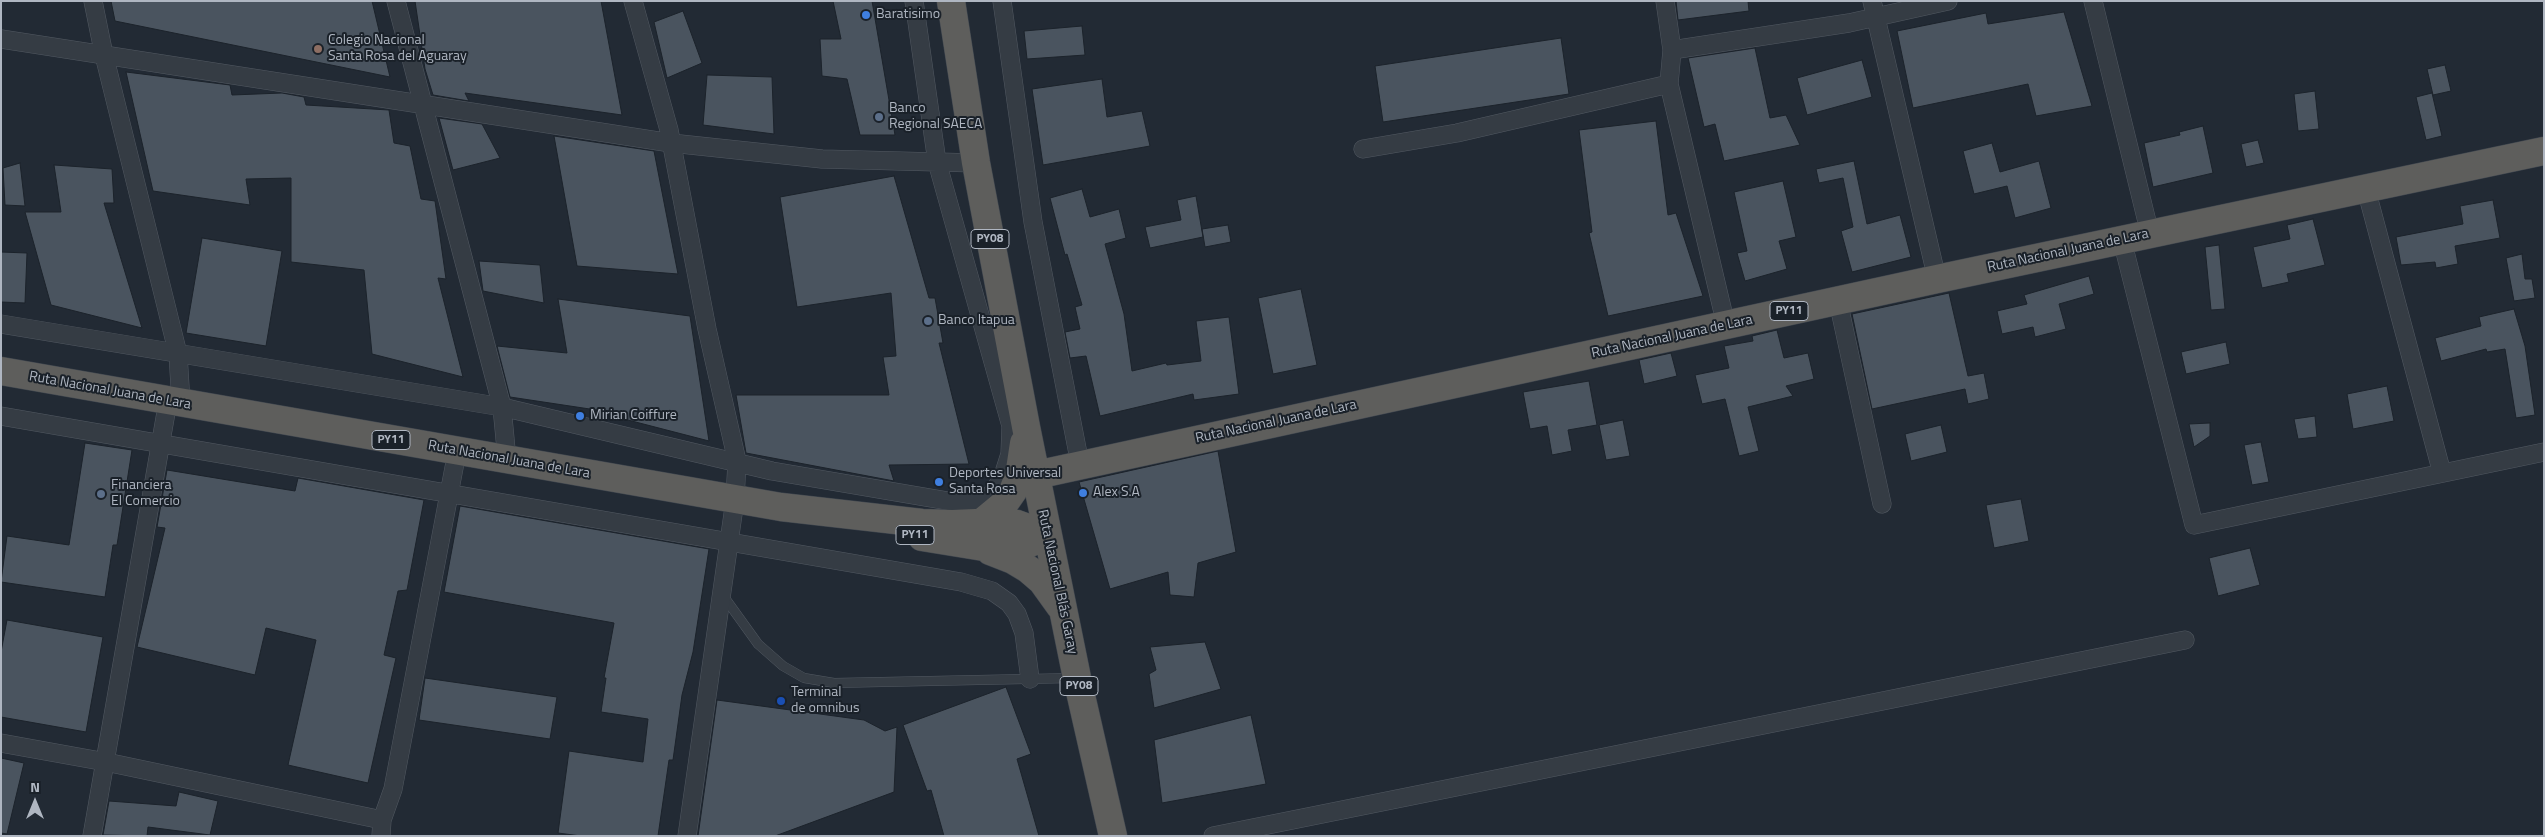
<!DOCTYPE html>
<html>
<head>
<meta charset="utf-8">
<style>
	body { margin:0 }
	#map { position:relative; width:2545px; height:837px; overflow:hidden; background:#222a34; font-family:"Titillium Web",sans-serif }
	canvas { display:block }
	.frame { position:absolute; inset:0; border:2px solid #afb6c1; pointer-events:none }
	.north { position:absolute; left:10px; top:777px; width:50px; height:50px; -webkit-text-stroke:4px #1a2129; paint-order:stroke; rotate:0deg; font-size:14px; font-weight:700; line-height:20px; text-align:center; color:#afb6c1 }
	.north::after { content:''; display:block; margin:auto; width:18px; height:22px; background:#afb6c1; clip-path:polygon(50% 0,100% 100%,50% 72%,0 100%) }
</style>
</head>
<body>
<div id="map">
<canvas width="2545" height="837"></canvas>
<div class="frame"></div>
<div class="north">N</div>
</div>
<script>
const g = document.querySelector('canvas').getContext('2d');
g.lineJoin = 'round';
function paint(path, color) { g.fillStyle = color; g.fill(path, 'evenodd'); }
const shape = rows => new Path2D(rows.map(r => 'M' + r).join(''));
function stroke(path, color, width, dash) { g.strokeStyle = color; g.lineWidth = width; g.lineCap = dash ? 'butt' : 'round'; g.setLineDash(dash || []); g.stroke(path); }
function write(font, color, halo, rows, align = 'center') {
  g.font = font + ' "Titillium Web",sans-serif'; g.lineWidth = 4; g.setLineDash([]); g.textBaseline = 'middle'; g.strokeStyle = halo; g.fillStyle = color; for (const [text, x, y, turn = 0] of rows) {
    g.save(); g.translate(x, y); g.rotate((+turn || 0) * Math.PI / 180); g.textAlign = isNaN(turn) ? turn : align; if (halo) g.strokeText(text, 0, 0); g.fillText(text, 0, 0); g.restore();
  }
}
const building = shape([
	[111,1,372,1,390,77,115,21,111,1],
	[415,1,601,1,622,115,465,93,469,101,433,95,425,69,415,1],
	[833,1,872,1,895,135,860,135,847,79,822,76,820,39,841,39,833,1],
	[1676,1,1748,1,1749,11,1678,20,1676,1],
	[683,11,702,63,667,78,654,22,683,11],
	[2064,12,2092,106,2036,116,2028,84,1913,108,1897,31,1986,13,1988,24,2064,12],
	[1082,26,1085,55,1027,59,1024,31,1082,26],
	[1561,38,1569,94,1383,122,1375,66,1561,38],
	[1755,48,1770,118,1786,115,1800,145,1724,161,1715,124,1704,127,1688,58,1755,48],
	[1862,60,1872,97,1807,115,1797,78,1862,60],
	[2445,65,2451,91,2433,95,2427,69,2445,65],
	[126,72,230,85,232,95,282,93,304,97,306,105,389,110,394,143,410,146,421,199,435,201,446,279,438,278,463,377,372,354,364,270,291,262,291,178,246,179,250,205,153,191,126,72],
	[707,75,772,77,774,134,703,125,707,75],
	[1102,79,1107,117,1142,111,1150,146,1043,165,1032,89,1102,79],
	[2315,91,2319,129,2298,131,2294,94,2315,91],
	[2432,93,2442,136,2426,140,2416,97,2432,93],
	[439,118,482,124,500,158,453,170,439,118],
	[1656,121,1668,215,1676,213,1703,296,1608,316,1589,233,1592,232,1579,130,1656,121],
	[2203,126,2213,173,2153,187,2144,143,2180,135,2179,132,2203,126],
	[554,136,654,151,678,274,577,266,554,136],
	[2258,140,2264,163,2246,167,2241,144,2258,140],
	[1992,143,2000,172,2039,161,2051,208,2015,218,2007,186,1974,194,1963,151,1992,143],
	[1854,161,1867,224,1900,215,1911,257,1852,272,1841,231,1853,227,1843,178,1819,183,1816,169,1854,161],
	[20,163,25,206,5,205,3,168,20,163],
	[54,165,112,169,114,203,104,203,142,328,51,305,25,212,61,212,54,165],
	[894,176,929,298,935,298,943,343,939,343,969,464,889,465,894,481,746,453,736,395,889,395,883,357,896,356,891,293,797,307,780,197,894,176],
	[1783,181,1796,237,1779,241,1787,269,1745,281,1737,253,1747,251,1734,192,1783,181],
	[1082,189,1090,217,1119,209,1126,238,1105,244,1124,314,1132,371,1166,363,1167,365,1201,361,1196,321,1229,317,1239,394,1194,400,1193,394,1100,416,1086,356,1070,358,1065,332,1080,329,1075,307,1082,305,1067,254,1065,255,1050,198,1082,189],
	[1196,196,1203,237,1150,248,1145,227,1181,220,1177,200,1196,196],
	[2493,200,2500,238,2455,246,2458,264,2436,268,2435,262,2401,265,2396,237,2463,224,2460,206,2493,200],
	[2313,219,2325,265,2287,274,2289,282,2262,288,2253,247,2290,239,2287,225,2313,219],
	[1228,225,1231,242,1205,247,1202,229,1228,225],
	[202,238,282,251,266,346,186,333,202,238],
	[2219,245,2225,309,2211,310,2205,247,2219,245],
	[1,252,27,253,25,303,1,302,1,252],
	[2522,254,2525,279,2532,279,2535,298,2514,301,2506,258,2522,254],
	[479,261,540,265,544,303,483,291,479,261],
	[2089,276,2094,294,2059,304,2066,329,2035,337,2033,327,2002,334,1997,311,2027,304,2024,295,2089,276],
	[1301,289,1317,365,1273,374,1258,298,1301,289],
	[1949,293,1968,376,1984,373,1989,399,1968,404,1965,389,1872,409,1852,314,1949,293],
	[558,299,690,316,709,441,624,419,623,414,510,397,497,346,567,353,558,299],
	[2514,309,2525,346,2535,415,2516,418,2505,349,2487,352,2486,349,2441,361,2435,338,2481,326,2479,317,2514,309],
	[1777,330,1784,358,1808,353,1814,379,1786,386,1793,396,1748,407,1759,451,1739,456,1725,399,1702,404,1695,375,1729,368,1724,346,1753,341,1752,336,1777,330],
	[2226,342,2230,364,2186,374,2181,352,2226,342],
	[1671,353,1677,376,1644,384,1639,360,1671,353],
	[1589,381,1597,425,1568,430,1572,451,1552,455,1547,426,1530,429,1523,392,1589,381],
	[2387,386,2394,421,2353,429,2347,394,2387,386],
	[2315,416,2317,437,2298,439,2294,419,2315,416],
	[1623,420,1630,456,1606,460,1599,425,1623,420],
	[2210,423,2210,436,2194,447,2189,424,2210,423],
	[1941,425,1947,452,1911,461,1905,434,1941,425],
	[2261,442,2269,482,2252,485,2244,445,2261,442],
	[85,443,132,450,117,545,113,545,105,597,1,582,7,536,69,545,85,443],
	[1218,451,1236,552,1198,563,1194,597,1170,595,1168,572,1110,589,1079,482,1218,451],
	[167,470,295,491,298,478,424,500,407,590,398,591,384,655,396,658,368,783,288,765,316,640,266,628,255,675,137,647,165,528,157,527,167,470],
	[2021,499,2029,541,1994,548,1986,505,2021,499],
	[460,506,709,549,693,652,682,695,673,760,669,760,658,836,581,836,558,833,569,751,643,762,648,719,601,712,606,678,604,678,614,623,444,592,460,506],
	[2250,548,2260,585,2218,596,2209,558,2250,548],
	[7,620,103,637,86,732,1,717,1,652,7,620],
	[1205,642,1221,689,1154,708,1149,674,1156,670,1150,647,1205,642],
	[425,678,557,697,550,739,419,720,425,678],
	[1006,687,1031,754,1017,759,1039,836,944,836,931,790,927,791,903,725,1006,687],
	[717,700,864,720,885,731,897,727,894,792,775,836,698,836,717,700],
	[1251,715,1266,784,1162,803,1154,740,1251,715],
	[1,758,24,763,7,834,1,833,1,758],
	[179,792,218,801,210,835,148,827,147,836,103,835,109,801,176,806,179,792]
]);
paint(building, '#4a545f');
stroke(building, '#1c232b', 1);
const service = shape([
	[722,594,758,644,783,666,804,678,834,683,1074,678]
]);
const minor = shape([
	[93,1,104,55,178,354,181,403],
	[396,1,502,407,507,460],
	[633,1,669,130,707,329,737,461,735,500,687,836],
	[1002,1,1033,222,1080,464],
	[1665,1,1672,50],
	[1872,1,1937,279],
	[2093,1,2150,234],
	[1,39,671,143,822,159,976,163],
	[1363,149,1457,133,1669,84],
	[2366,189,2442,473],
	[2122,240,2194,525,2544,452],
	[1838,301,1882,504],
	[1,324,502,407,772,471,948,501,974,502,990,496,1002,479,1010,454,1011,426,937,162,914,1],
	[1726,325,1669,84,1672,50,1849,23,1948,1],
	[1,416,961,582,992,591,1009,603,1017,614,1024,633,1030,679],
	[1,743,106,762,382,820,393,789,457,452],
	[92,836,168,401],
	[381,836,382,820],
	[1213,836,2185,640]
]);
const trunk = shape([
	[951,1,976,163,1026,427,1077,678,1113,836],
	[1,371,781,507,922,523,952,524,999,522,1017,524,1047,535],
	[1036,475,1937,279,2544,151],
	[981,523,1004,504,1013,491,1019,476,1024,443],
	[922,537,1002,550,1019,548,1047,535],
	[990,551,1013,560,1028,569,1042,581,1060,606]
]);
stroke(service, '#525962', 10);
stroke(minor, '#525962', 19);
stroke(trunk, '#3f464f', 29);
stroke(service, '#353c44', 9);
stroke(minor, '#353c44', 18);
stroke(trunk, '#5e5e5c', 28);
for (const [x, y, r, color] of [
	[866,15,5,"#3f7fe0"],
	[318,49,5,"#8d6e63"],
	[879,117,5,"#5c6f8a"],
	[928,321,5,"#5c6f8a"],
	[580,416,5,"#3f7fe0"],
	[939,482,5,"#3f7fe0"],
	[1083,493,5,"#3f7fe0"],
	[101,494,5,"#5c6f8a"],
	[781,701,5,"#1a4fb4"]
]) { const dot = new Path2D(); dot.arc(x, y, r, 0, 2 * Math.PI); g.fillStyle = color; g.fill(dot); stroke(dot, '#1a2129', 2); }
for (const [x, y, w] of [
	[990,239,38],
	[1789,311,38],
	[391,440,38],
	[915,535,38],
	[1079,686,38]
]) { const box = new Path2D(); box.roundRect(x - w / 2, y - 9.5, w, 19, 4); g.fillStyle = '#1a2129'; g.fill(box); stroke(box, '#afb6c1', 1); }
write('bold 12px', '#afb6c1', null, [
	["PY08",990,239],
	["PY11",1789,311],
	["PY11",391,440],
	["PY11",915,535],
	["PY08",1079,686]
]);
write('14px', '#afb6c1', '#1a2129', [
	["Baratisimo",876,15],
	["Colegio Nacional",328,41],
	["Santa Rosa del Aguaray",328,57],
	["Banco",889,109],
	["Regional SAECA",889,125],
	["Banco Itapua",938,321],
	["Mirian Coiffure",590,416],
	["Deportes Universal",949,474],
	["Santa Rosa",949,490],
	["Financiera",111,486],
	["El Comercio",111,502],
	["Alex S.A",1093,493],
	["Terminal",791,693],
	["de omnibus",791,709]
], 'left');
write('14px', '#afb6c1', '#1a2129', [
	["Ruta Nacional Juana de Lara",2068,251,-12],
	["Ruta Nacional Juana de Lara",1672,337,-12],
	["Ruta Nacional Juana de Lara",110,391,10],
	["Ruta Nacional Juana de Lara",1276,422,-12],
	["Ruta Nacional Juana de Lara",509,460,10],
	["Ruta Nacional Blás Garay",1057,582,78]
]);
</script>
</body>
</html>
